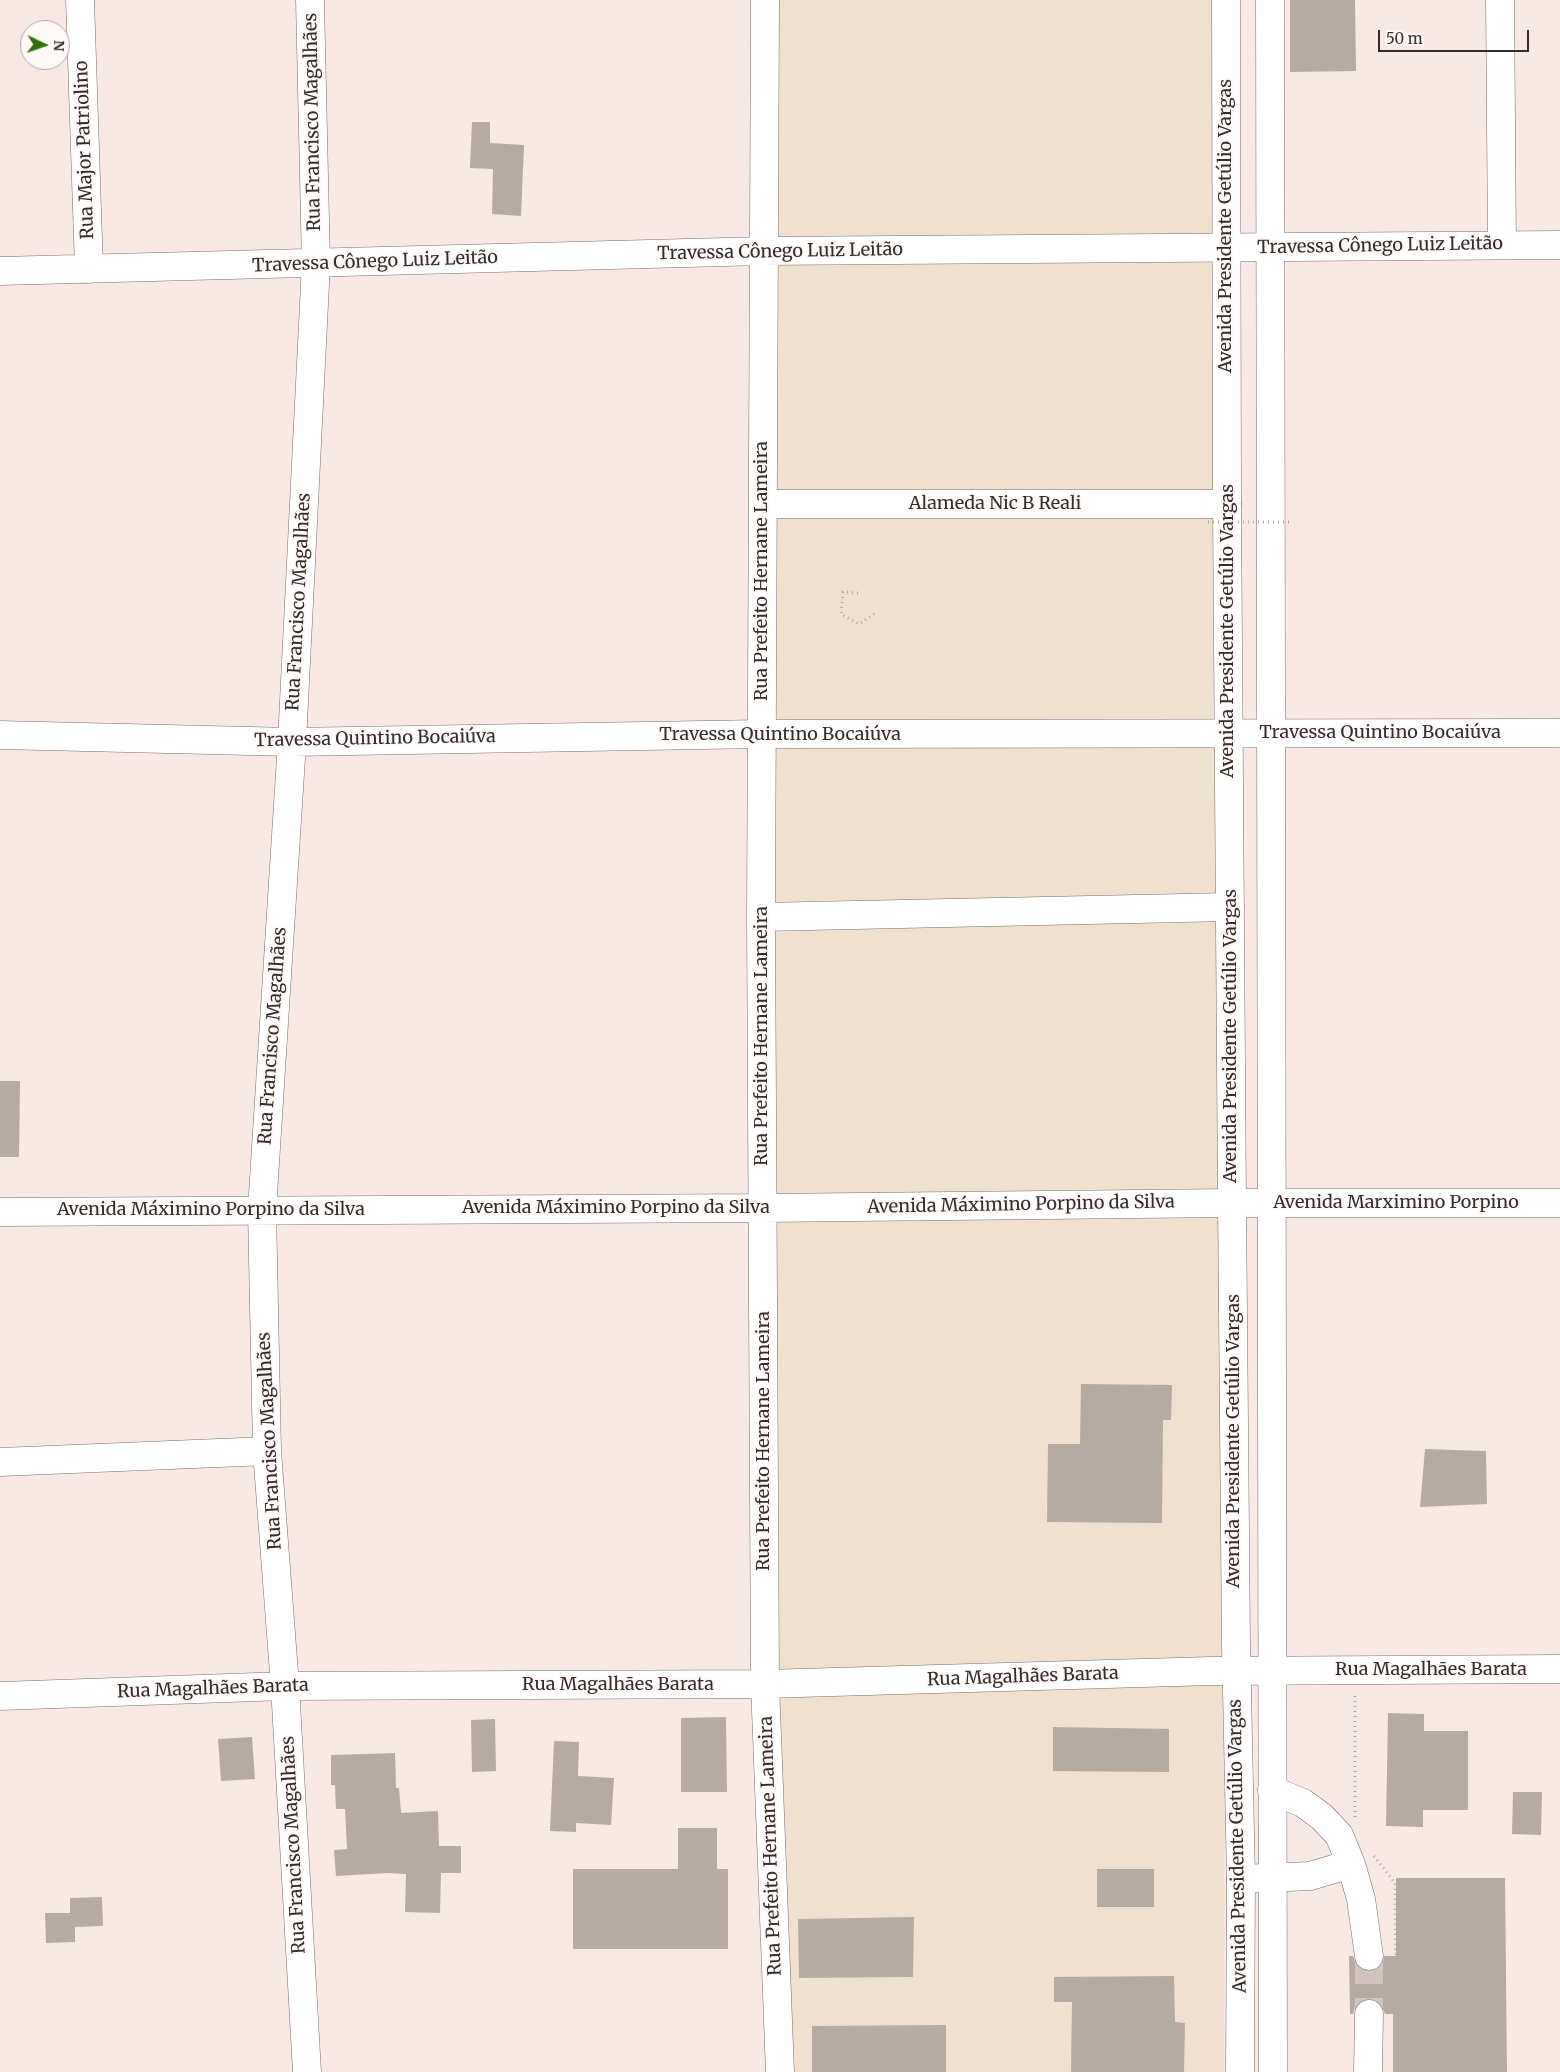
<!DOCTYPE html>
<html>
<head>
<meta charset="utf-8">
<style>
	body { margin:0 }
	#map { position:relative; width:1560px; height:2072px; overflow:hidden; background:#f8e9e4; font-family:Merriweather,serif }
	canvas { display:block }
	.north { position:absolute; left:20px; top:20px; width:50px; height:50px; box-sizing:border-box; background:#fff9f7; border:1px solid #ada7a5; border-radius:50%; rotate:93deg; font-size:14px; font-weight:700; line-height:20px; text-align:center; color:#332d2b }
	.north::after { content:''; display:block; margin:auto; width:18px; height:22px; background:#317109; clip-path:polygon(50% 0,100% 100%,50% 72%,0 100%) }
	.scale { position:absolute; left:1378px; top:30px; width:151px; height:22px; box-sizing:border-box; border:2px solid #332d2b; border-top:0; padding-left:6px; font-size:15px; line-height:18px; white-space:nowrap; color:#332d2b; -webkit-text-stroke:4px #fff9f7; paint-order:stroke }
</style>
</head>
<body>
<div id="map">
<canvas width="1560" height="2072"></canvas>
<div class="north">N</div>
<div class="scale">50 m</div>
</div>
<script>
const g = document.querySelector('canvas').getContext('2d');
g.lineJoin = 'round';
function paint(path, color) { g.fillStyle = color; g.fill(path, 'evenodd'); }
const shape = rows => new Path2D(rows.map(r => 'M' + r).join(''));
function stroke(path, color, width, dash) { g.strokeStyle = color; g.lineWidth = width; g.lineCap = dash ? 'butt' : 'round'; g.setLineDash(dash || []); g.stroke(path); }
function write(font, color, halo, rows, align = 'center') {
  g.font = font + ' Merriweather,serif'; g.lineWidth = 4; g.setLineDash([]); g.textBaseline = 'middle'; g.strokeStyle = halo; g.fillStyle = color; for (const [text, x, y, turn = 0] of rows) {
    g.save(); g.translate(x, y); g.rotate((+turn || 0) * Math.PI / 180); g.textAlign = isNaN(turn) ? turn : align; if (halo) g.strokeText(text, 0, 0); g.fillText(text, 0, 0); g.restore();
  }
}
paint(shape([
	[767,0,1229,0,1224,2072,781,2072]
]), '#f0e0ce');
paint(shape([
	[1290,0,1355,0,1356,71,1290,72],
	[472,122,490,122,490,143,524,145,521,216,492,214,493,169,470,168],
	[0,1081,20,1081,19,1157,0,1157],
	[1081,1384,1172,1385,1171,1420,1163,1420,1162,1523,1047,1522,1048,1444,1080,1444],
	[1425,1449,1486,1451,1487,1504,1420,1507],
	[1388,1713,1424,1714,1424,1731,1468,1731,1468,1810,1423,1810,1423,1827,1386,1826],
	[726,1717,727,1792,681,1792,681,1718],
	[495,1719,496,1771,472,1772,471,1720],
	[1053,1727,1169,1729,1169,1772,1053,1771],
	[252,1737,255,1779,221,1781,218,1739],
	[554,1741,579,1742,578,1776,614,1778,611,1825,576,1823,576,1832,550,1831],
	[395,1753,396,1788,399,1788,401,1813,438,1811,439,1846,461,1846,461,1873,441,1873,440,1913,405,1912,406,1874,388,1873,336,1876,334,1850,347,1849,345,1809,336,1809,335,1785,331,1785,331,1755],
	[1513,1792,1542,1792,1541,1835,1512,1834],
	[678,1828,717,1828,717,1869,728,1869,728,1949,573,1949,573,1869,678,1869],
	[1097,1869,1154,1869,1154,1907,1097,1907],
	[1396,1878,1505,1878,1507,2072,1393,2072,1393,2014,1385,2014,1382,2006,1377,2001,1369,1998,1361,2001,1355,2006,1353,2014,1350,2014,1349,1956,1353,1956,1356,1965,1363,1970,1371,1971,1379,1968,1383,1962,1384,1956,1396,1956],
	[102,1897,103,1926,75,1927,75,1942,46,1943,45,1913,70,1913,70,1898],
	[914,1917,913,1977,799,1978,798,1919],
	[1174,1976,1175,2022,1185,2023,1184,2072,1071,2072,1072,2002,1054,2002,1054,1977],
	[946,2025,946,2072,812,2072,812,2026]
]), '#b5aba2');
stroke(shape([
	[1369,1956,1369,2014]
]), '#d1c3bf', 28, [28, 14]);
const minor = shape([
	[80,0,89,269],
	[765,0,761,917,765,1684,780,2072],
	[1500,0,1502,245],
	[0,271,763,251,1560,245],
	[763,504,1227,504],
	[0,735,292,742,761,734,1560,733],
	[761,917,1230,907],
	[0,1212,763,1208,1232,1203],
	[0,1462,267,1451],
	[0,1696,285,1686,765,1684,1211,1671,1560,1669],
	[1272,1790,1303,1803,1322,1817,1339,1835,1351,1864,1361,1899,1369,1956],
	[1241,1879,1310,1876,1351,1864],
	[307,2072,285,1686,267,1451,262,1210,292,742,316,264,310,0],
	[1368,2072,1369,2014]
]);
const major = shape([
	[1232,1203,1560,1203]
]);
const highway = shape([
	[1226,0,1227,504,1232,1203,1236,1643,1241,1879,1240,2072],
	[1270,0,1273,2072]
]);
stroke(minor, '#776b66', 29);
stroke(major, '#776b66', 29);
stroke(highway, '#776b66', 29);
stroke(shape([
	[858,593,843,592,841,614,859,624,874,614],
	[1355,1817,1355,1693],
	[1374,1856,1395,1883,1396,1997,1488,1997],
	[1384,1996,1396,1997]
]), '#b3a7a4', 3, [1, 4]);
stroke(minor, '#fff', 28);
stroke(major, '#fff', 28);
stroke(highway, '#fff', 28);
stroke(shape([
	[1208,522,1291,522]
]), '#b3a7a4', 3, [1, 4]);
write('18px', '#332d2b', '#fff9f7', [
	["Rua Francisco Magalhães",313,122,-91],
	["Rua Major Patriolino",85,150,-92],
	["Avenida Presidente Getúlio Vargas",1226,226,-90],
	["Travessa Cônego Luiz Leitão",1380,246,-1],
	["Travessa Cônego Luiz Leitão",780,252,-1],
	["Travessa Cônego Luiz Leitão",375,262,-2],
	["Alameda Nic B Reali",995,504],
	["Rua Prefeito Hernane Lameira",762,571,-90],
	["Rua Francisco Magalhães",299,602,-87],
	["Avenida Presidente Getúlio Vargas",1228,631,-90],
	["Travessa Quintino Bocaiúva",1380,733],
	["Travessa Quintino Bocaiúva",780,735],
	["Travessa Quintino Bocaiúva",375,739,-1],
	["Rua Francisco Magalhães",273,1036,-86],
	["Rua Prefeito Hernane Lameira",762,1036,-90],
	["Avenida Presidente Getúlio Vargas",1231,1036,-90],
	["Avenida Marximino Porpino",1396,1203],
	["Avenida Máximino Porpino da Silva",1021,1205,-1],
	["Avenida Máximino Porpino da Silva",616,1208],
	["Avenida Máximino Porpino da Silva",211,1210],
	["Rua Francisco Magalhães",270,1441,-93],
	["Rua Prefeito Hernane Lameira",764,1441,-90],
	["Avenida Presidente Getúlio Vargas",1234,1441,-90],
	["Rua Magalhães Barata",1431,1670],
	["Rua Magalhães Barata",1023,1677,-2],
	["Rua Magalhães Barata",618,1685],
	["Rua Magalhães Barata",213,1689,-2],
	["Rua Francisco Magalhães",294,1845,-93],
	["Rua Prefeito Hernane Lameira",771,1846,-92],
	["Avenida Presidente Getúlio Vargas",1238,1846,-91]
]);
</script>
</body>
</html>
